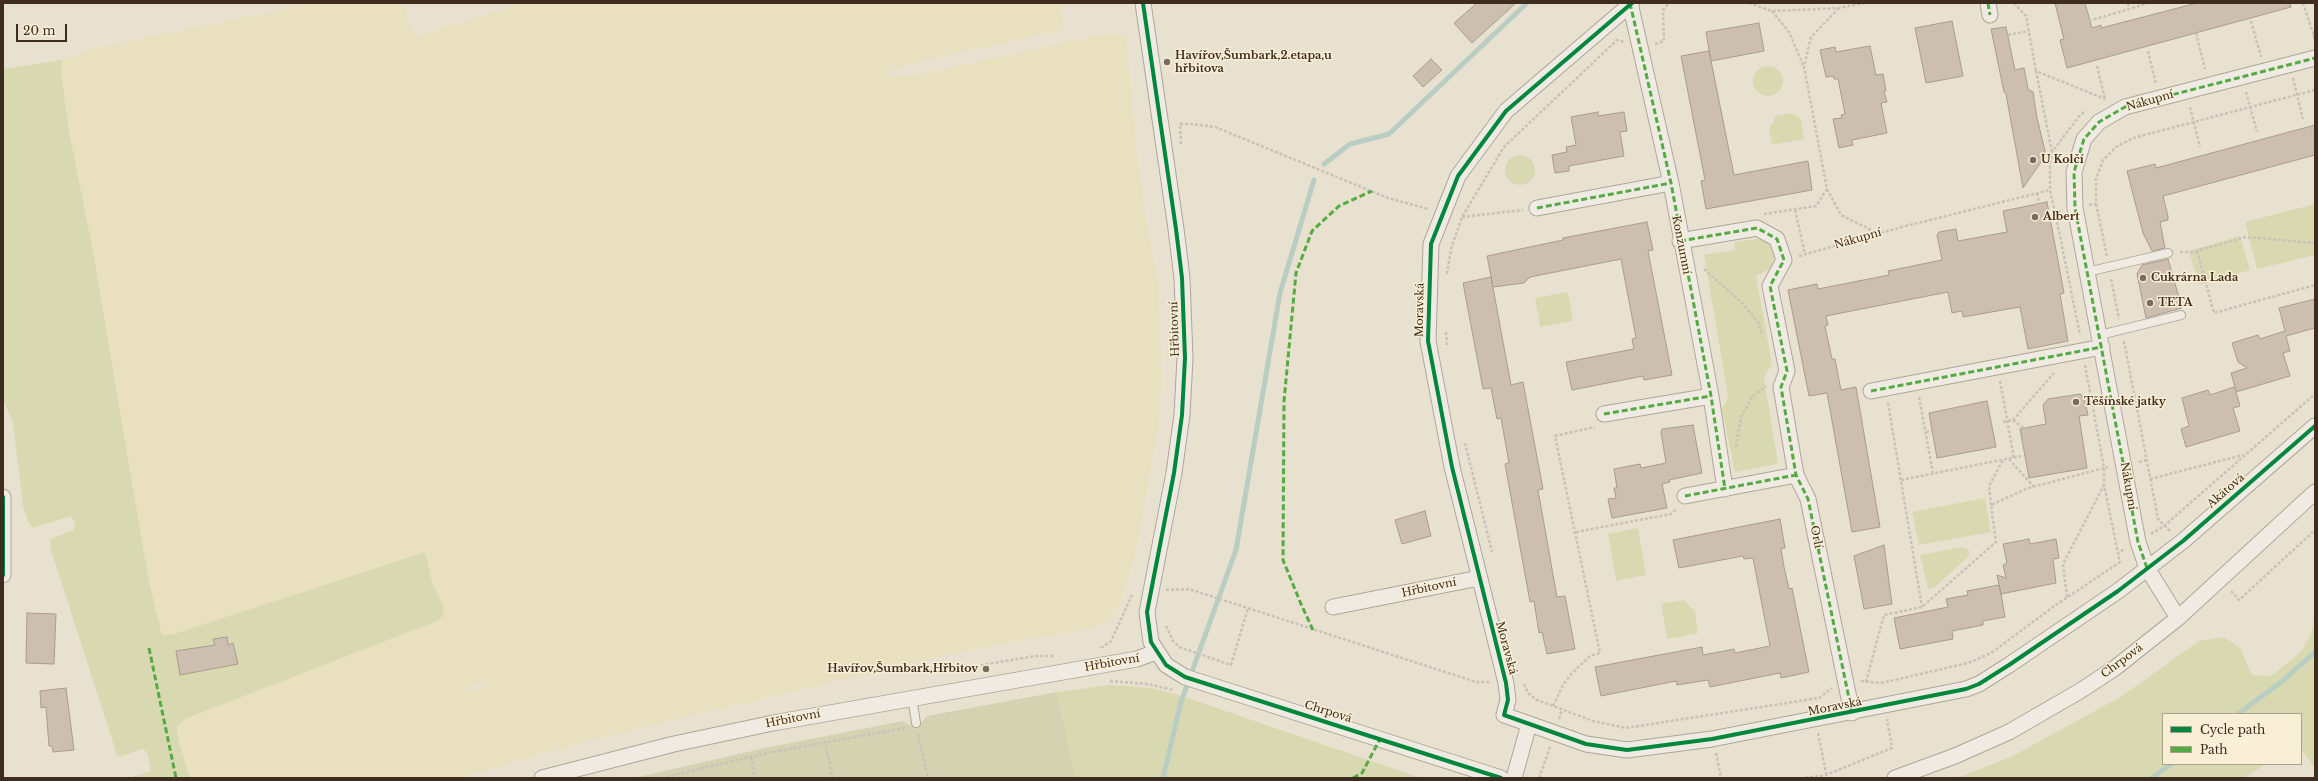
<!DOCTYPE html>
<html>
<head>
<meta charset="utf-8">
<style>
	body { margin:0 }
	#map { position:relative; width:2318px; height:781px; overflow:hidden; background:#e8e1d0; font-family:"Libre Baskerville",serif }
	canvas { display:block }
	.frame { position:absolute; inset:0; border:4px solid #3e2d1e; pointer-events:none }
	.legend { position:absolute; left:2162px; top:713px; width:140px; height:52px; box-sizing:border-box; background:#f9eed6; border:1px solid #aea18c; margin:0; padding:5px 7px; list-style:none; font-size:12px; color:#3e2d1e }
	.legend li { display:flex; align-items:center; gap:8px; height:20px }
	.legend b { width:20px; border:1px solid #aea18c }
	.scale { position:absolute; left:16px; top:24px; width:51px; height:18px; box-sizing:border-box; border:2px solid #3e2d1e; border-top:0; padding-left:5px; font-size:12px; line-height:14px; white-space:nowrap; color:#3e2d1e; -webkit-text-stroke:3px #f9eed6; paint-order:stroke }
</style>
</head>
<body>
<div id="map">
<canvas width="2318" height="781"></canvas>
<div class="frame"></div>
<ul class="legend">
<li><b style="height:5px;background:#00873e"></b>Cycle path</li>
<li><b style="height:5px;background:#55ab43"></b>Path</li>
</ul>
<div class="scale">20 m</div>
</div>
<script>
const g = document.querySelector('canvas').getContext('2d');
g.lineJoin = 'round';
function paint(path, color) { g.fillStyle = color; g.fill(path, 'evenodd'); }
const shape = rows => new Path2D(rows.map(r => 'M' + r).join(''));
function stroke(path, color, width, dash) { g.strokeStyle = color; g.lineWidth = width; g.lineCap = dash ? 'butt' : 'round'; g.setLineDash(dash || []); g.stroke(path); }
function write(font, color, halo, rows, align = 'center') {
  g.font = font + ' "Libre Baskerville",serif'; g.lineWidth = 3; g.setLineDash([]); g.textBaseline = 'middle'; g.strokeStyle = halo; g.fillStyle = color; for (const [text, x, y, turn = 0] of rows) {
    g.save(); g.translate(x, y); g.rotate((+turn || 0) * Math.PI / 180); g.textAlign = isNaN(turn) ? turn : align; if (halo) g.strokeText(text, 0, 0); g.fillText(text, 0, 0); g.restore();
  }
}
paint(shape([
	[303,3,402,3,416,36,524,3,1061,3,1062,30,913,63,889,71,890,77,912,76,1099,35,1126,35,1137,155,1147,227,1158,282,1162,376,1159,420,1137,547,1122,598,1112,616,1095,628,992,646,911,663,674,720,548,752,460,778,190,778,179,742,177,726,185,719,437,621,443,616,444,607,432,582,425,552,174,634,162,635,149,582,92,246,69,131,61,72,62,60,90,49,265,13],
	[484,681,485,684,477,690,466,690,472,684]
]), '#e9e0c0');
paint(shape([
	[62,60,61,72,69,131,92,246,149,582,162,635,174,634,425,552,432,582,444,607,443,616,437,621,185,719,177,726,179,742,190,778,129,778,151,771,147,752,142,749,122,756,117,755,51,550,50,539,74,530,75,523,71,516,33,528,28,521,23,506,13,423,3,400,3,69],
	'1753 81a15 15 0 1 1 30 0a15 15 0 1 1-30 0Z',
	[1792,113,1801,119,1804,139,1772,145,1769,128,1774,121,1775,116],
	'1505 170a15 15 0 1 1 30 0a15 15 0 1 1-30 0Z',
	[2315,204,2315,255,2257,269,2245,222],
	[2240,236,2250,270,2199,285,2189,251],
	[1758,239,1769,243,1774,255,1772,268,1756,276,1772,364,1764,378,1778,464,1735,472,1722,409,1728,397,1704,255,1735,250,1734,242],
	[1568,292,1573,321,1540,327,1535,298],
	[1985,498,1991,532,1919,545,1912,512],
	[1638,528,1646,575,1616,581,1608,534],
	[1963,547,1969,550,1969,556,1935,587,1928,589,1920,555],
	[1684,600,1695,612,1698,633,1667,639,1661,604],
	[2315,612,2315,768,2301,749,2301,714,2163,714,2163,764,2265,764,2245,778,1956,778,2011,757,2122,696,2199,641,2224,637,2240,648,2252,675,2271,676,2301,652,2312,632],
	[1111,685,1151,688,1176,694,1421,778,1075,778,1057,692]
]), '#d9d9b1');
paint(shape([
	[1057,692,1075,778,634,778,765,748,903,721,909,725,922,722,927,716]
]), '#d3d2b1');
stroke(shape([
	[1324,164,1350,144,1389,134,1527,3],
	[2238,714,2285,679,2315,652],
	[1163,778,1181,702,1236,550,1280,293,1314,180],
	[2152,778,2171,764]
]), '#bacdc2', 5);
const building = shape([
	[1477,3,1516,3,1472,43,1454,23,1477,3],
	[2055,3,2085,3,2092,28,2101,25,2101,28,2197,3,2290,3,2291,7,2067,68,2060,40,2064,39,2055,3],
	[1952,21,1963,76,1926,83,1915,28,1952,21],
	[1759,23,1764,51,1711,61,1706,32,1759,23],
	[2006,27,2015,70,2024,68,2028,89,2033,92,2037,118,2046,155,2023,188,2006,94,2004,92,1991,29,2006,27],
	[1870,46,1876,75,1883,74,1886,91,1884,91,1887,102,1881,103,1887,133,1852,140,1853,145,1839,148,1833,119,1842,118,1841,115,1845,114,1838,79,1834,79,1833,76,1826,77,1820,50,1835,47,1836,52,1870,46],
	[1709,51,1734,175,1808,161,1812,190,1706,209,1701,181,1705,180,1681,56,1709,51],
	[1431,59,1442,70,1423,87,1413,76,1431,59],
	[1598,112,1598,116,1624,112,1627,131,1620,132,1624,156,1569,166,1569,171,1555,173,1552,155,1567,152,1566,147,1576,145,1571,117,1598,112],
	[2315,125,2315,155,2163,196,2168,216,2168,220,2160,222,2165,248,2152,251,2143,233,2127,171,2155,164,2156,168,2315,125],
	[2047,202,2064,293,2060,294,2068,341,2028,349,2020,307,1963,317,1962,311,1952,313,1948,292,1826,316,1828,325,1825,326,1832,359,1835,359,1841,390,1856,387,1880,527,1852,532,1827,393,1809,396,1788,290,1817,284,1818,289,1889,275,1888,271,1942,260,1937,235,1939,232,1956,229,1958,241,2007,232,2003,211,2047,202],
	[1647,222,1653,250,1648,251,1672,375,1644,380,1643,376,1572,390,1566,362,1634,349,1632,339,1636,338,1621,259,1530,277,1524,283,1493,287,1487,256,1563,240,1563,238,1647,222],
	[2168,259,2182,308,2146,318,2137,274,2142,265,2168,259],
	[1491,277,1511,385,1523,382,1543,489,1538,490,1557,597,1565,596,1575,649,1547,654,1542,632,1539,633,1534,601,1530,602,1505,464,1509,463,1501,418,1497,419,1491,388,1483,389,1463,283,1491,277],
	[2315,299,2315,328,2286,336,2290,351,2283,353,2290,376,2236,392,2240,406,2233,408,2240,431,2186,447,2181,429,2189,426,2182,398,2208,390,2210,395,2234,387,2236,391,2231,373,2247,368,2238,362,2232,343,2258,335,2260,339,2285,331,2279,308,2315,299],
	[2080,394,2084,397,2088,415,2079,416,2087,468,2029,478,2020,429,2046,424,2043,405,2048,399,2080,394],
	[1987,401,1996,447,1937,458,1929,413,1987,401],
	[1693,425,1702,473,1669,480,1670,482,1662,484,1667,508,1612,518,1608,499,1616,498,1614,488,1617,488,1614,469,1640,464,1641,468,1666,463,1661,432,1662,429,1693,425],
	[1425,511,1431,536,1402,544,1395,520,1425,511],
	[1780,519,1785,548,1781,549,1784,567,1789,589,1792,588,1809,672,1781,678,1780,673,1710,687,1708,680,1677,685,1676,681,1601,696,1595,667,1702,647,1703,655,1734,649,1735,653,1770,646,1753,558,1744,559,1743,556,1679,568,1673,540,1780,519],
	[2029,539,2030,544,2056,539,2059,558,2053,559,2056,583,2001,594,2005,617,1983,621,1983,625,1952,631,1953,639,1900,649,1894,618,1948,607,1946,599,1968,595,1967,591,1999,585,2001,594,1997,575,2006,578,2003,565,2007,563,2003,544,2029,539],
	[1884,545,1892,604,1864,609,1854,556,1884,545],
	[27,613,56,614,54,664,26,663,27,613],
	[227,637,228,645,233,643,238,664,180,675,176,651,215,645,213,639,227,637],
	[66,688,74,750,53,752,52,746,49,746,46,707,41,708,40,691,66,688]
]);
paint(building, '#ccbfb0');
stroke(building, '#a99c8e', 1);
const lane = shape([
	[2087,272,2168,253],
	[2100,335,2181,315],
	[912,697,916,723]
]);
const street = shape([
	[1143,3,1176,229,1182,278,1185,358,1182,415,1174,473,1147,612,1151,642,1166,665,1185,677,1501,778],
	[1630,3,1671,183,1711,396,1725,489],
	[1632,3,1506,111,1458,176,1431,244,1428,341,1452,467,1506,683,1508,700,1504,715,1586,744,1627,750,1712,739,1966,689,1979,684,2009,665,2118,591,2183,541,2315,426],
	[1988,3,1990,15],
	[1537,208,1671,183],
	[1680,241,1757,228,1777,239,1784,260,1770,286,1787,371,1781,387,1796,475,1808,499,1852,713],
	[1871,391,2102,347],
	[1604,414,1711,396],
	[1685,496,1796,475],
	[3,497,3,575],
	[1333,607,1479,578],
	[2178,618,2147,568,2138,542,2075,208,2074,172,2084,139,2099,122,2125,107,2315,58],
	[542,778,674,744,773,723,1137,659,1156,652],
	[1514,778,1529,724],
	[1895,778,1955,756,2009,732,2080,691,2115,668,2178,618,2315,492]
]);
stroke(lane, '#aea698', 10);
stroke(street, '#aea698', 17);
stroke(shape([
	[1749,3,1772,11,1839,8,1865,3],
	[2014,3,2026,16,2036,71],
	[2128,3,2129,9],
	[2303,3,2315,39],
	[1772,11,1789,32,1804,67],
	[2089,21,2149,3],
	[2251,21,2261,57],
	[2196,33,2205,69],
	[2008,35,2029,31],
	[1655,44,1664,41,1663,10,1669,3],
	[2148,51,2156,84],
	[2097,66,2105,99],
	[2293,78,2303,119],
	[2246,92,2257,132],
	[2190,107,2200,147],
	[1181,144,1180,124,1191,124,1215,127,1388,198,1428,209],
	[2052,152,2036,71,2105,99],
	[1827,189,1841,215,1879,234],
	[2037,193,2039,203],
	[2096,204,2107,256],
	[2089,205,2096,204,2096,179,2103,160,2116,147,2133,138,2315,90],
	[1795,210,1805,254],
	[2061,211,2055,212,2050,190,2050,165,2052,152,2080,115,2086,111],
	[2055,212,2080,335],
	[1764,214,1816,206,1827,189,1804,67,1811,37,1839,8],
	[1462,217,1523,210],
	[2197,251,2214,313,2315,285],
	[2180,252,2192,252,2246,237,2315,243],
	[1799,256,1902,227,2050,190],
	[1704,269,1742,303,1758,322,1762,334],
	[1447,274,1451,249,1462,217,1504,147,1617,40,1624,42],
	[2111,279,2119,319],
	[1446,332,1447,347],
	[2124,341,2158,519,2171,532],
	[2085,365,2104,468,2104,485,2118,553],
	[2000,381,2014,458],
	[1919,397,1933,473],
	[1888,403,1922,607],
	[2013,420,2026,430],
	[2003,422,2013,420,2054,373],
	[1926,432,1932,431],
	[1465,443,1492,552],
	[1736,447,1741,417,1752,397,1766,386],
	[2009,459,2034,487],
	[2139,462,2146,460],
	[2150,479,2243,455],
	[1901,480,2021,456],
	[1991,505,1989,486,2003,460],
	[1576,532,1671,514,1677,508],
	[2151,534,2164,526,2315,394],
	[1166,590,1189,589,1476,682,1490,682],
	[2231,591,2239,600,2315,530],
	[2067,597,2063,564,2104,485],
	[1166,626,1173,641,1179,647,1231,665,1248,608],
	[1101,648,1111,641,1133,593],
	[962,672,982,665,1035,656,1055,656],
	[1110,681,1148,684,1174,690],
	[1861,681,1881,683,1968,663,1991,653,2053,607,2120,562,2118,553,2124,549],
	[1866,682,1884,615,1922,607,1996,542,1991,505,2028,488,2108,467],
	[1524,684,1528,693,1537,700,1593,721,1626,728,1819,698,1832,688],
	[1553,706,1563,685,1572,673,1590,656,1600,653,1555,436,1595,427],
	[1559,719,1562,710],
	[1818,733,1827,778],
	[918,734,928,778],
	[825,742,833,778],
	[1716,753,1721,778],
	[751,757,755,778],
	[662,778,767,753,905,728],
	[1539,778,1550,747],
	[1805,778,1826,775,1892,748,1887,719]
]), '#c9c2b8', 2.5, [3, 2]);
stroke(lane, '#f0ebe2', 8);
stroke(street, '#f0ebe2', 15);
stroke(shape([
	[1630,3,1671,183,1711,396,1725,489],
	[1988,3,1990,15],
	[2314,37,2315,36],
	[1537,208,1671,183],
	[1680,241,1757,228,1777,239,1784,260,1770,286,1787,371,1781,387,1796,475,1808,499,1852,713],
	[1871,391,2102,347],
	[1604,414,1711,396],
	[1685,496,1796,475],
	[2147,568,2138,542,2075,208,2074,172,2084,139,2099,122,2125,107,2315,58],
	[1313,630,1301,604,1283,560,1284,401,1296,273,1312,231,1339,206,1372,191],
	[149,648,176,778],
	[1353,778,1362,773,1380,739]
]), '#55ab43', 3, [6, 3]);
stroke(shape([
	[1143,3,1176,229,1182,278,1185,358,1182,415,1174,473,1147,612,1151,642,1166,665,1185,677,1501,778],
	[1632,3,1506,111,1458,176,1431,244,1428,341,1452,467,1506,683,1508,700,1504,715,1586,744,1627,750,1712,739,1966,689,1979,684,2009,665,2118,591,2183,541,2315,426],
	[3,497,3,575]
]), '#00873e', 4);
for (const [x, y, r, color] of [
	[1167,62,4,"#7a6c5c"],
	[2033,160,4,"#7a6c5c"],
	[2035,217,4,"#7a6c5c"],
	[2143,278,4,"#7a6c5c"],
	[2150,303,4,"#7a6c5c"],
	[2076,402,4,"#7a6c5c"],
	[986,669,4,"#7a6c5c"]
]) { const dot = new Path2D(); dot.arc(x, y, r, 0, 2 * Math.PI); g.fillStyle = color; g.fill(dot); stroke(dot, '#f9eed6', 1.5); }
write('bold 11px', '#3e2d1e', '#f9eed6', [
	["Havířov,Šumbark,2.etapa,u",1175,56],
	["hřbitova",1175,69],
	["U Kolčí",2041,160],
	["Albert",2043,217],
	["Cukrárna Lada",2151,278],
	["TETA",2158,303],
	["Těšínské jatky",2084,402],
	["Havířov,Šumbark,Hřbitov",978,669,"right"]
], 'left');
write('11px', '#3e2d1e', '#f9eed6', [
	["Nákupní",2150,101,-16],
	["Nákupní",1858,239,-16],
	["Konzumní",1681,245,79],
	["Moravská",1420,310,-89],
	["Hřbitovní",1175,329,-92],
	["Nákupní",2128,486,80],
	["Akátová",2226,491,-41],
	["Orlí",1816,537,79],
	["Hřbitovní",1429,588,-12],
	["Moravská",1506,648,75],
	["Chrpová",2122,661,-37],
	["Hřbitovní",1112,663,-10],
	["Moravská",1835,707,-11],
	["Chrpová",1328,712,18],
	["Hřbitovní",793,719,-11]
]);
</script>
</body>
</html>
